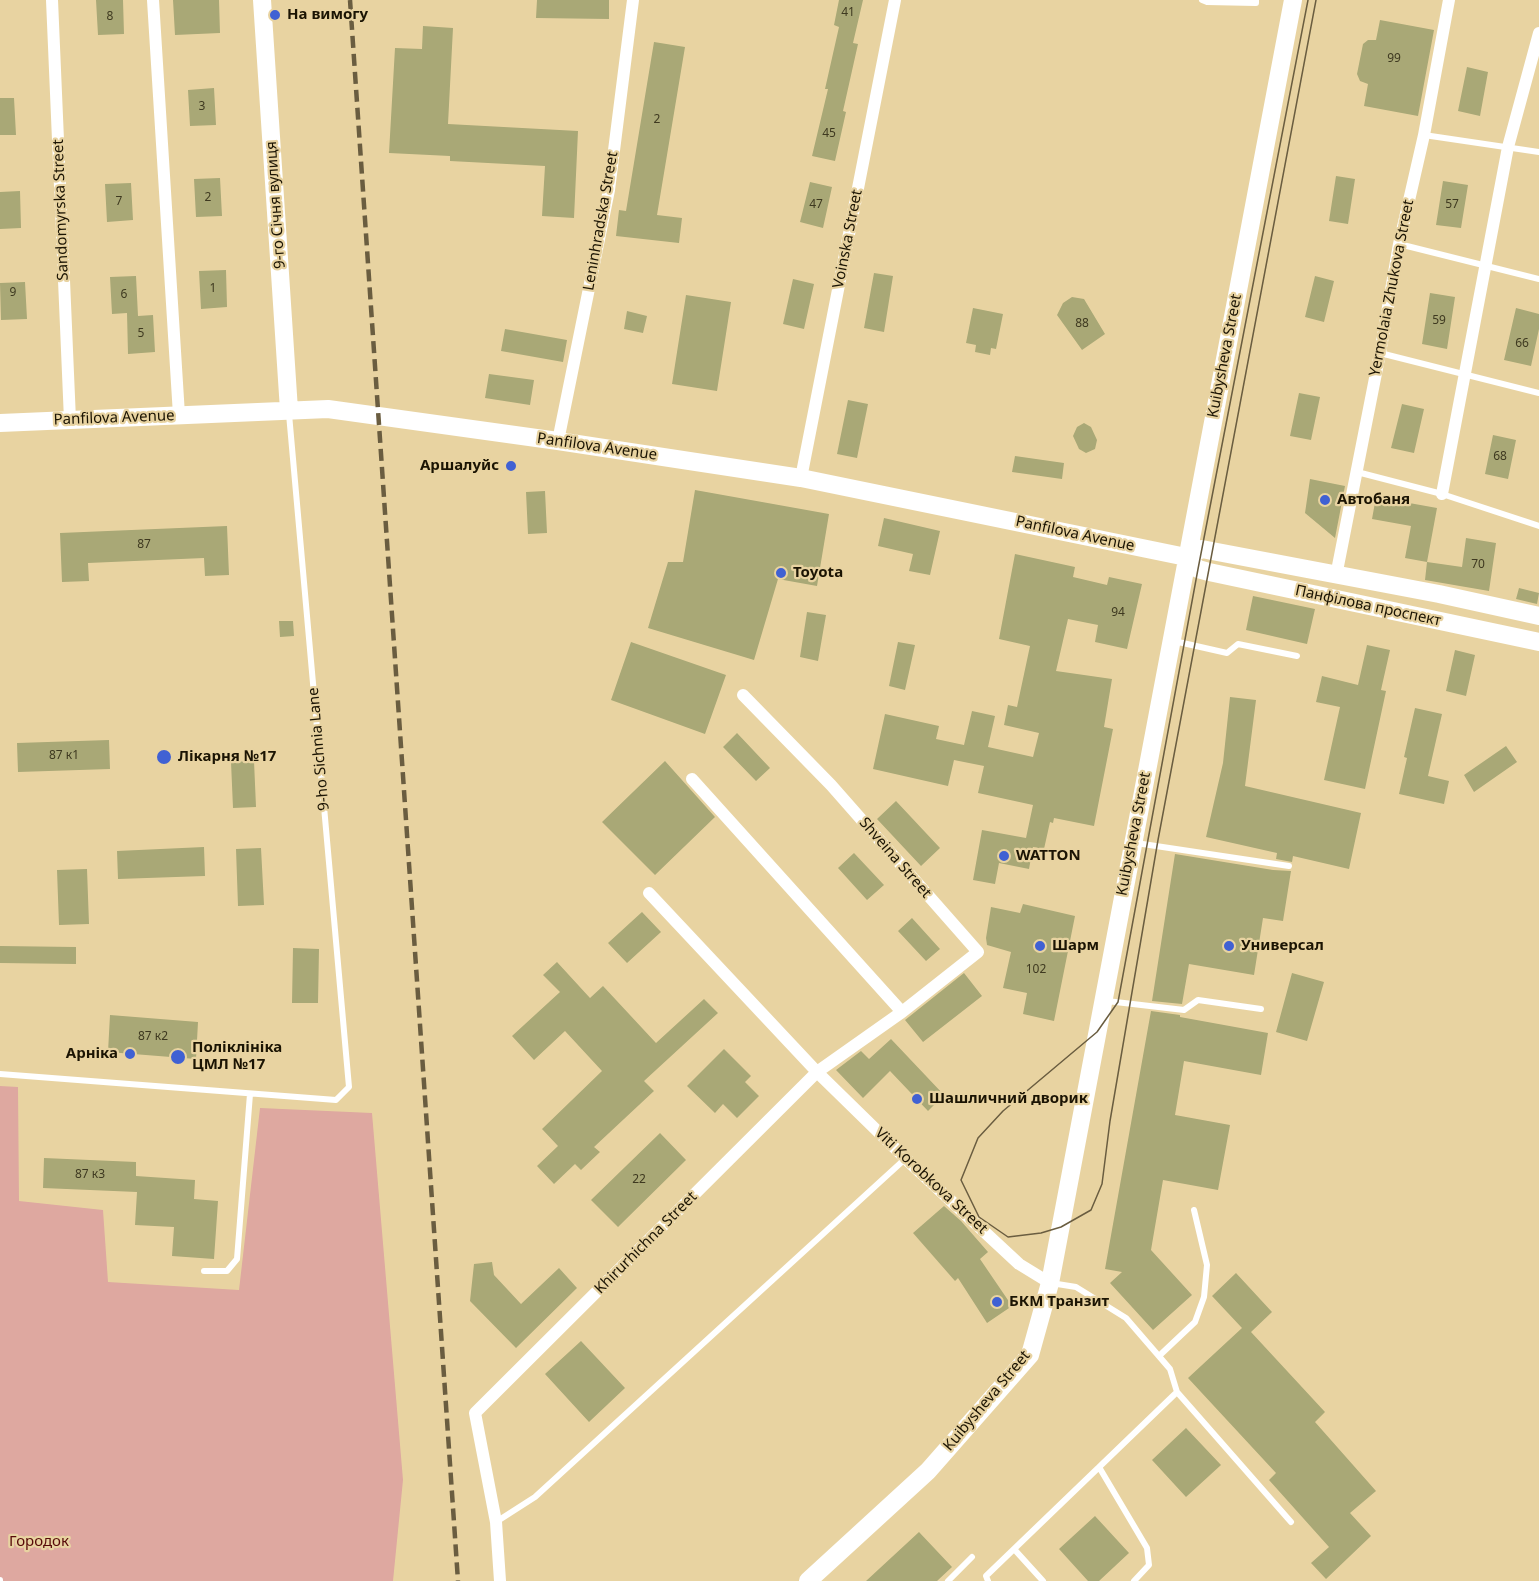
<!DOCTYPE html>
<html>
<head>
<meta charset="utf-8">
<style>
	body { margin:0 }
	canvas { display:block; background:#e8d3a1 }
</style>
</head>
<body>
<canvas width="1539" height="1581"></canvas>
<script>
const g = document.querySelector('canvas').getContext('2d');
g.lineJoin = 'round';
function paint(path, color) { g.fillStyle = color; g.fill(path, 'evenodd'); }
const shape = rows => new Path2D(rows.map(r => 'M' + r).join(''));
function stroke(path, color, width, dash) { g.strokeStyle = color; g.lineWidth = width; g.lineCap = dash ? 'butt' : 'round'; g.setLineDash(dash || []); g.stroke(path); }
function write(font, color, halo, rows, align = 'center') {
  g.font = font + ' "Noto Sans",sans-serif'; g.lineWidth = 4.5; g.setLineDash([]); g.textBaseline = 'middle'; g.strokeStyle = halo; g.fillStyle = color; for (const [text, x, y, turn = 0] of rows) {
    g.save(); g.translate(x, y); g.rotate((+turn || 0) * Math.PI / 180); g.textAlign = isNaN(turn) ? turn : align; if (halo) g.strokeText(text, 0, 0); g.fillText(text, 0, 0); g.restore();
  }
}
paint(shape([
	[0,1086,18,1087,19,1201,103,1210,108,1282,239,1290,260,1108,372,1113,403,1480,393,1581,0,1581]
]), '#dea8a0');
paint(shape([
	[96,0,123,0,124,34,98,35],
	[173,0,219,0,220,33,175,35],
	[537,0,609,0,609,19,536,18],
	[839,0,863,0,853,43,858,44,843,111,846,112,835,161,812,156,828,89,825,89,839,27,834,25],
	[1380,20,1434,30,1418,116,1364,106,1368,84,1360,81,1357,74,1363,44,1368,40,1376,40],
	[423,26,453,28,448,124,578,131,574,218,542,216,545,166,450,161,450,156,389,153,395,48,422,49],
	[654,42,685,47,657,215,682,218,679,243,616,236,619,210,626,211],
	[1467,67,1488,72,1480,116,1458,111],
	[214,88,216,125,190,126,188,90],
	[0,98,14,98,16,135,0,135],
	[1336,176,1355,179,1348,224,1329,221],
	[220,178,222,216,196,217,194,179],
	[1443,181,1468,185,1461,228,1436,225],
	[810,182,832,187,823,228,800,222],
	[131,183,133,220,107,222,105,184],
	[20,191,21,228,0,229,0,192],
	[226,270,227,307,201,309,199,271],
	[874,273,893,276,884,332,864,328],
	[136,276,138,316,153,315,155,352,128,354,127,313,112,314,110,277],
	[1315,276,1334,281,1324,322,1305,317],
	[793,279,814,284,804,329,783,324],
	[25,282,27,319,1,320,0,283],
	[1430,293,1455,297,1447,349,1422,344],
	[686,295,731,302,717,391,672,384],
	[1072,297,1084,299,1105,334,1082,350,1057,315,1063,303],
	[973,308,1003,314,996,349,991,348,990,355,975,352,976,345,966,343],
	[1516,308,1539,314,1539,329,1531,366,1504,360],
	[627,311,647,316,643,333,624,329],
	[505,329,567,340,563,362,501,351],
	[489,374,534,380,530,405,485,398],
	[1299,393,1320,397,1311,440,1290,436],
	[848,400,868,404,857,458,837,454],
	[1402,404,1424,409,1414,453,1391,448],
	[1084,423,1091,427,1097,440,1095,449,1086,453,1079,449,1073,436,1077,427],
	[1493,435,1516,440,1508,479,1485,474],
	[1015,456,1064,463,1062,479,1012,472],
	[1310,479,1345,486,1335,538,1305,513],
	[695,490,829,514,817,586,778,579,754,660,648,628,668,562,683,562],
	[545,491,547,533,528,534,526,492],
	[1376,497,1437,508,1427,562,1405,558,1411,526,1372,519],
	[884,518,940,531,930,575,909,571,913,554,878,546],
	[227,526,229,575,205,576,204,558,88,563,89,581,62,582,60,533],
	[1466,538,1496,543,1489,591,1425,580,1427,562,1462,567],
	[1015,554,1075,567,1073,577,1107,585,1109,577,1142,584,1127,649,1095,642,1098,625,1068,619,1056,671,1112,679,1104,727,1113,729,1094,826,1054,818,1053,823,1050,822,1044,849,1033,847,1029,869,999,863,995,884,973,880,982,830,1026,838,1033,805,978,793,984,766,954,760,948,786,873,769,885,714,939,726,936,739,964,745,972,711,995,716,988,747,1033,757,1039,733,1004,725,1008,705,1017,707,1030,646,999,639],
	[1519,588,1539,593,1537,604,1516,599],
	[1253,596,1315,609,1307,644,1246,630],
	[807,612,826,615,818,661,800,657],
	[279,621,293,621,294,636,280,637],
	[631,642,726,675,705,734,611,700],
	[898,642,915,645,905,690,889,686],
	[1367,645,1390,650,1381,690,1386,691,1365,789,1324,780,1340,707,1316,702,1322,676,1358,685],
	[1455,650,1475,655,1466,696,1446,691],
	[1230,697,1256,700,1245,786,1361,813,1349,869,1293,856,1292,862,1276,859,1277,853,1206,837,1223,763],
	[1415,708,1442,714,1428,776,1449,781,1444,804,1399,794,1407,758,1404,757],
	[737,733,770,768,756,781,723,747],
	[109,740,110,769,18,772,17,743],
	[1506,746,1517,762,1474,792,1464,775],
	[254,761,256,807,233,808,231,762],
	[665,761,715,817,655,875,602,822],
	[896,801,940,848,921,866,877,819],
	[204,847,205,876,118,879,117,851],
	[261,848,264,905,238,906,236,849],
	[854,853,884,885,867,900,838,868],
	[1175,854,1273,870,1291,871,1283,921,1263,918,1254,975,1189,964,1182,1004,1152,1001],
	[87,869,89,924,59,925,57,870],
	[1023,904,1075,916,1054,1021,1023,1014,1027,993,1003,988,1011,952,987,945,986,938,991,907,1020,913],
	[642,912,661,932,627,963,608,943],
	[912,918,940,949,926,961,898,931],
	[0,946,76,947,76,964,0,963],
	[293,948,319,949,318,1003,292,1003],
	[557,962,590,998,603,986,656,1043,704,999,718,1013,644,1081,654,1091,594,1147,600,1152,581,1170,575,1164,554,1184,537,1166,558,1146,542,1129,602,1071,565,1031,534,1060,512,1036,560,992,543,975],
	[964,973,982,996,923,1042,905,1020],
	[1292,973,1324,982,1307,1041,1276,1032],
	[1151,1011,1180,1015,1180,1017,1268,1033,1261,1075,1184,1061,1175,1115,1230,1125,1218,1190,1163,1180,1151,1250,1192,1295,1153,1330,1110,1283,1122,1272,1105,1269],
	[110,1015,198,1022,196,1059,108,1052],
	[891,1039,944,1095,928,1111,890,1071,863,1098,836,1070,861,1051,869,1059],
	[724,1049,751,1076,745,1082,759,1096,737,1118,723,1104,715,1113,687,1086],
	[660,1133,686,1160,618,1227,591,1200],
	[44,1158,136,1162,136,1176,195,1180,194,1199,218,1201,214,1259,172,1256,174,1227,135,1225,137,1192,43,1188],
	[944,1206,961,1221,988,1252,980,1259,1012,1306,987,1323,958,1278,955,1281,913,1233],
	[492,1262,494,1275,521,1304,559,1268,577,1288,516,1348,470,1301,474,1264],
	[1236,1273,1272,1312,1251,1332,1325,1412,1315,1422,1376,1491,1350,1513,1371,1536,1326,1579,1311,1563,1329,1547,1269,1480,1276,1473,1188,1378,1242,1328,1212,1296],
	[581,1341,625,1388,589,1422,545,1374],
	[1186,1428,1221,1465,1186,1497,1152,1460],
	[1095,1516,1129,1553,1099,1581,1088,1581,1059,1549],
	[919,1532,952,1567,937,1581,866,1581]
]), '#a9a876');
stroke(shape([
	[1202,0,1207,2,1256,3,1256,0],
	[1424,135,1539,152],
	[1399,244,1539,279],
	[1380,353,1539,393],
	[1357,472,1442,494,1539,526],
	[1174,641,1227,653,1238,644,1297,656],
	[1136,843,1289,866],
	[1107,1001,1184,1010,1198,1000,1261,1009],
	[0,1074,336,1100,349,1087,289,414],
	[204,1271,227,1271,237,1259,250,1094],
	[1051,1283,1076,1287,1126,1318,1170,1369,1177,1392,1291,1522],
	[1159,1356,1195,1322,1204,1297,1207,1265,1194,1210],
	[1099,1467,1147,1548,1149,1565,1134,1581],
	[496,1522,535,1497,905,1159],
	[1014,1549,1043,1581],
	[0,1580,0,1581],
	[948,1581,972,1557],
	[988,1581,986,1576,1177,1392]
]), '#fff', 6);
stroke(shape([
	[52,0,70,420],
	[153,0,179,415],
	[558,441,609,190,633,0],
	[801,478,895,0],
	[1442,494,1508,147,1539,33],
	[1336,576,1380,353,1399,244,1424,135,1449,0],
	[692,779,902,1012],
	[649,893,817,1072,902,1012,978,952,831,785,743,695],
	[500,1581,496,1522,475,1413,817,1072,906,1159,1019,1264,1050,1283]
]), '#fff', 12);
stroke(shape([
	[262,0,289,410],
	[0,423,328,409,558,441,801,478,1186,557],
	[1186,557,1198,569,1209,572,1539,642],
	[1186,557,1202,549,1212,551,1439,594,1539,616],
	[808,1581,928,1471,1030,1355,1050,1283,1293,0]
]), '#fff', 18);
stroke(shape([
	[1308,0,1198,569,1118,1002,1097,1032,1003,1111,978,1138,961,1180,979,1217,1008,1237,1041,1233,1061,1227,1091,1210,1102,1184,1110,1121,1158,840,1316,0]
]), '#6a5d40', 1.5);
stroke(shape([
	[350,0,458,1581]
]), '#6a5d40', 4.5, [12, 6]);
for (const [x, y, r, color] of [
	[275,15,6,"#4061d3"],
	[511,466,6,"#4061d3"],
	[1325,500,6,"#4061d3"],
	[781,573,6,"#4061d3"],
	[164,757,8,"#4061d3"],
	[1004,856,6,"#4061d3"],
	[1040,946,6,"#4061d3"],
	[1229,946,6,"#4061d3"],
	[130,1054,6,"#4061d3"],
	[178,1057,8,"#4061d3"],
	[917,1099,6,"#4061d3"],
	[997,1302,6,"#4061d3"]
]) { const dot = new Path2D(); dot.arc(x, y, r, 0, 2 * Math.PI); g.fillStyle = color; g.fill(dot); stroke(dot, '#e8d3a1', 2); }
write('12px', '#3e3920', null, [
	["41",848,13],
	["8",110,17],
	["99",1394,59],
	["3",202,107],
	["2",657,120],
	["45",829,134],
	["2",208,198],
	["7",119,202],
	["47",816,205],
	["57",1452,205],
	["1",213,289],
	["9",13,293],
	["6",124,295],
	["59",1439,321],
	["88",1082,324],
	["5",141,334],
	["66",1522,344],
	["68",1500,457],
	["87",144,545],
	["70",1478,565],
	["94",1118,613],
	["87 к1",64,756],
	["102",1036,970],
	["87 к2",153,1037],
	["87 к3",90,1175],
	["22",639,1180]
]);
write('bold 15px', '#1b1403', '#e8d3a1', [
	["На вимогу",287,15],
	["Аршалуйс",499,466,"right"],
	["Автобаня",1337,500],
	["Toyota",793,573],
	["Лікарня №17",178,757],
	["WATTON",1016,856],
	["Шарм",1052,946],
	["Универсал",1241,946],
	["Поліклініка",192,1048],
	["ЦМЛ №17",192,1065],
	["Арніка",118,1054,"right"],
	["Шашличний дворик",929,1099],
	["БКМ Транзит",1009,1302]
], 'left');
write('15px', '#1b1403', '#e8d3a1', [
	["9-го Січня вулиця",276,205,-94],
	["Sandomyrska Street",61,210,-92],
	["Leninhradska Street",601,221,-80],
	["Voinska Street",848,239,-79],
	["Yermolaia Zhukova Street",1392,288,-79],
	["Kuibysheva Street",1225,356,-79],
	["Panfilova Avenue",114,418,-2],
	["Panfilova Avenue",597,447,8],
	["Panfilova Avenue",1075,534,12],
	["Панфілова проспект",1368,606,12],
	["9-ho Sichnia Lane",319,749,-95],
	["Kuibysheva Street",1134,834,-79],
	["Shveina Street",895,858,49],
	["Viti Korobkova Street",931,1181,43],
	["Khirurhichna Street",646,1243,-45],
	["Kuibysheva Street",987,1401,-50]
]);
write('15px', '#570a09', '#e8d3a1', [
	["Городок",39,1542]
]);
</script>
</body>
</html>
